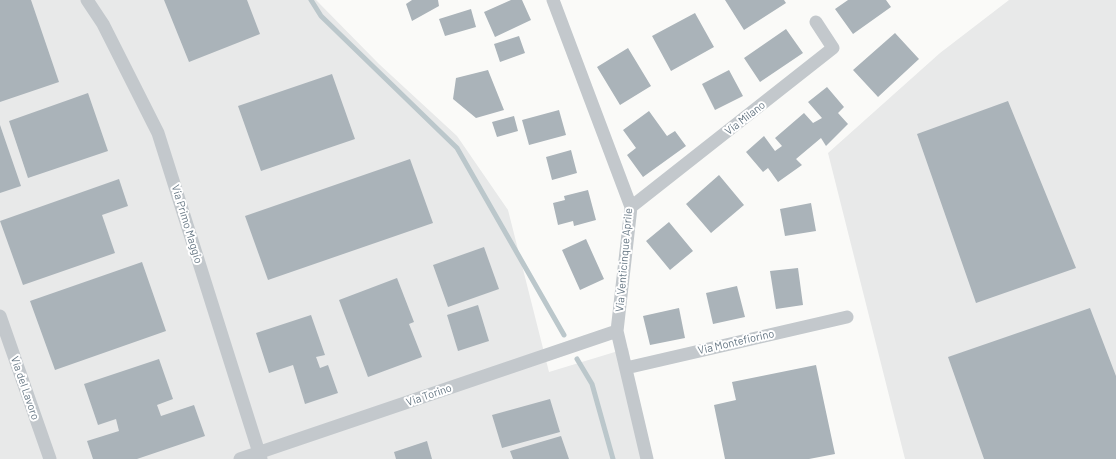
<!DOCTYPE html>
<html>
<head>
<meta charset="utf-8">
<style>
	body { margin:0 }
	canvas { display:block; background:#fafaf8 }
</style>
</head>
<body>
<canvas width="1116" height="459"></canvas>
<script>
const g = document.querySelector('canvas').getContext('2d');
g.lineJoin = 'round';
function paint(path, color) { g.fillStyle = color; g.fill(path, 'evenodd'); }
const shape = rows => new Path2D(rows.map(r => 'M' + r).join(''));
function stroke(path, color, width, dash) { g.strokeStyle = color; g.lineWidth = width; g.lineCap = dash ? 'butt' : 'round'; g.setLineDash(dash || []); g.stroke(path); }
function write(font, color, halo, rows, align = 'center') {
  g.font = font + ' Barlow,sans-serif'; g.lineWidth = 4; g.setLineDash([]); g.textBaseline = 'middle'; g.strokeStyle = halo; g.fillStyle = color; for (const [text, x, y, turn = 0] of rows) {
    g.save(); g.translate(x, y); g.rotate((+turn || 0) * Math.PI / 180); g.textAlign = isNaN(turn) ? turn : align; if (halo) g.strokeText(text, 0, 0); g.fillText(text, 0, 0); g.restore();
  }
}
paint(shape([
	[0,0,316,0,379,64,457,136,508,210,549,372,628,348,650,459,0,459],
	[1009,0,1116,0,1116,459,905,459,828,153,940,53]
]), '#e8e9e9');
stroke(shape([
	[311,0,321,16,457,148,564,335],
	[577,359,592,384,613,459]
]), '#bbc7cb', 5);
paint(shape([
	[0,0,31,0,59,82,0,102],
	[164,0,247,0,260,34,189,62],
	[412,0,438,0,439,6,412,21,406,4],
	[511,0,522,0,531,20,495,37,484,12],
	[725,0,784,0,786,3,744,30],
	[848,0,886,0,891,7,853,34,835,9],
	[471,9,476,27,445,36,439,19],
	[695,13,714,47,671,71,652,36],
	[786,29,803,53,760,82,744,58],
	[895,33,919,59,878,97,853,70],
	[519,36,525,53,500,62,494,44],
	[628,48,651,86,620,105,597,67],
	[488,70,504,110,476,118,453,99,456,78],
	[729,70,743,96,715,110,702,84],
	[332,74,355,139,261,171,238,106],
	[827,87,844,107,838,113,848,124,826,146,821,138,796,159,802,165,778,182,768,168,763,172,746,152,764,136,775,151,782,146,775,138,804,113,813,123,822,118,808,102],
	[88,93,108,151,28,178,9,121],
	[1008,101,1076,268,976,303,917,134],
	[559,110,566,135,529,145,522,120],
	[649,111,667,136,675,131,686,146,643,177,627,155,636,148,623,130],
	[514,116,518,131,497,137,492,122],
	[0,125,21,186,0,193],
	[571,150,577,173,552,180,546,157],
	[410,159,433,223,268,280,245,216],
	[719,175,744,205,711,233,686,204],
	[119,179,128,206,102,215,115,253,23,285,0,221],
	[588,190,596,220,574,226,573,221,558,225,553,203,565,200,564,196],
	[811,203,816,231,785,236,780,209],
	[669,222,693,251,670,270,646,241],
	[586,239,604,279,580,290,562,250],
	[484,247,499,289,448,307,433,265],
	[142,262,166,331,55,370,30,301],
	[798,268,803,305,776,309,770,271],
	[397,278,414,322,409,324,422,357,368,377,339,300],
	[737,286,745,317,713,324,706,293],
	[478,305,489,341,458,351,447,315],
	[679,308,685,338,650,345,643,316],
	[1090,308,1116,376,1116,459,984,459,948,357],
	[311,315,325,355,316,357,320,368,328,365,338,393,305,404,293,365,269,373,256,333],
	[159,359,173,399,157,405,161,416,194,405,205,436,137,459,93,459,87,441,119,431,116,419,98,425,84,384],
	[816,365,835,454,809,459,725,459,714,405,736,400,732,382],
	[550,399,560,432,502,448,492,415],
	[561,436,569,459,513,459,510,451],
	[427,441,432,459,396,459,394,452]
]), '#aab3b9');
stroke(shape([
	[87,0,103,24,158,133,261,459],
	[553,0,631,207,617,331,647,459],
	[631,207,833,48,816,22],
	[0,316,50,459],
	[626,368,847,317],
	[240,459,617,331]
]), '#c3c8cc', 13);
write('11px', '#657683', '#fff', [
	["Via Milano",745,118,-38],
	["Via Primo Maggio",187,224,73],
	["Via Venticinque Aprile",624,260,-85],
	["Via Montefiorino",736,342,-13],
	["Via del Lavoro",25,388,71],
	["Via Torino",429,395,-19]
]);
</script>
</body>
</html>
